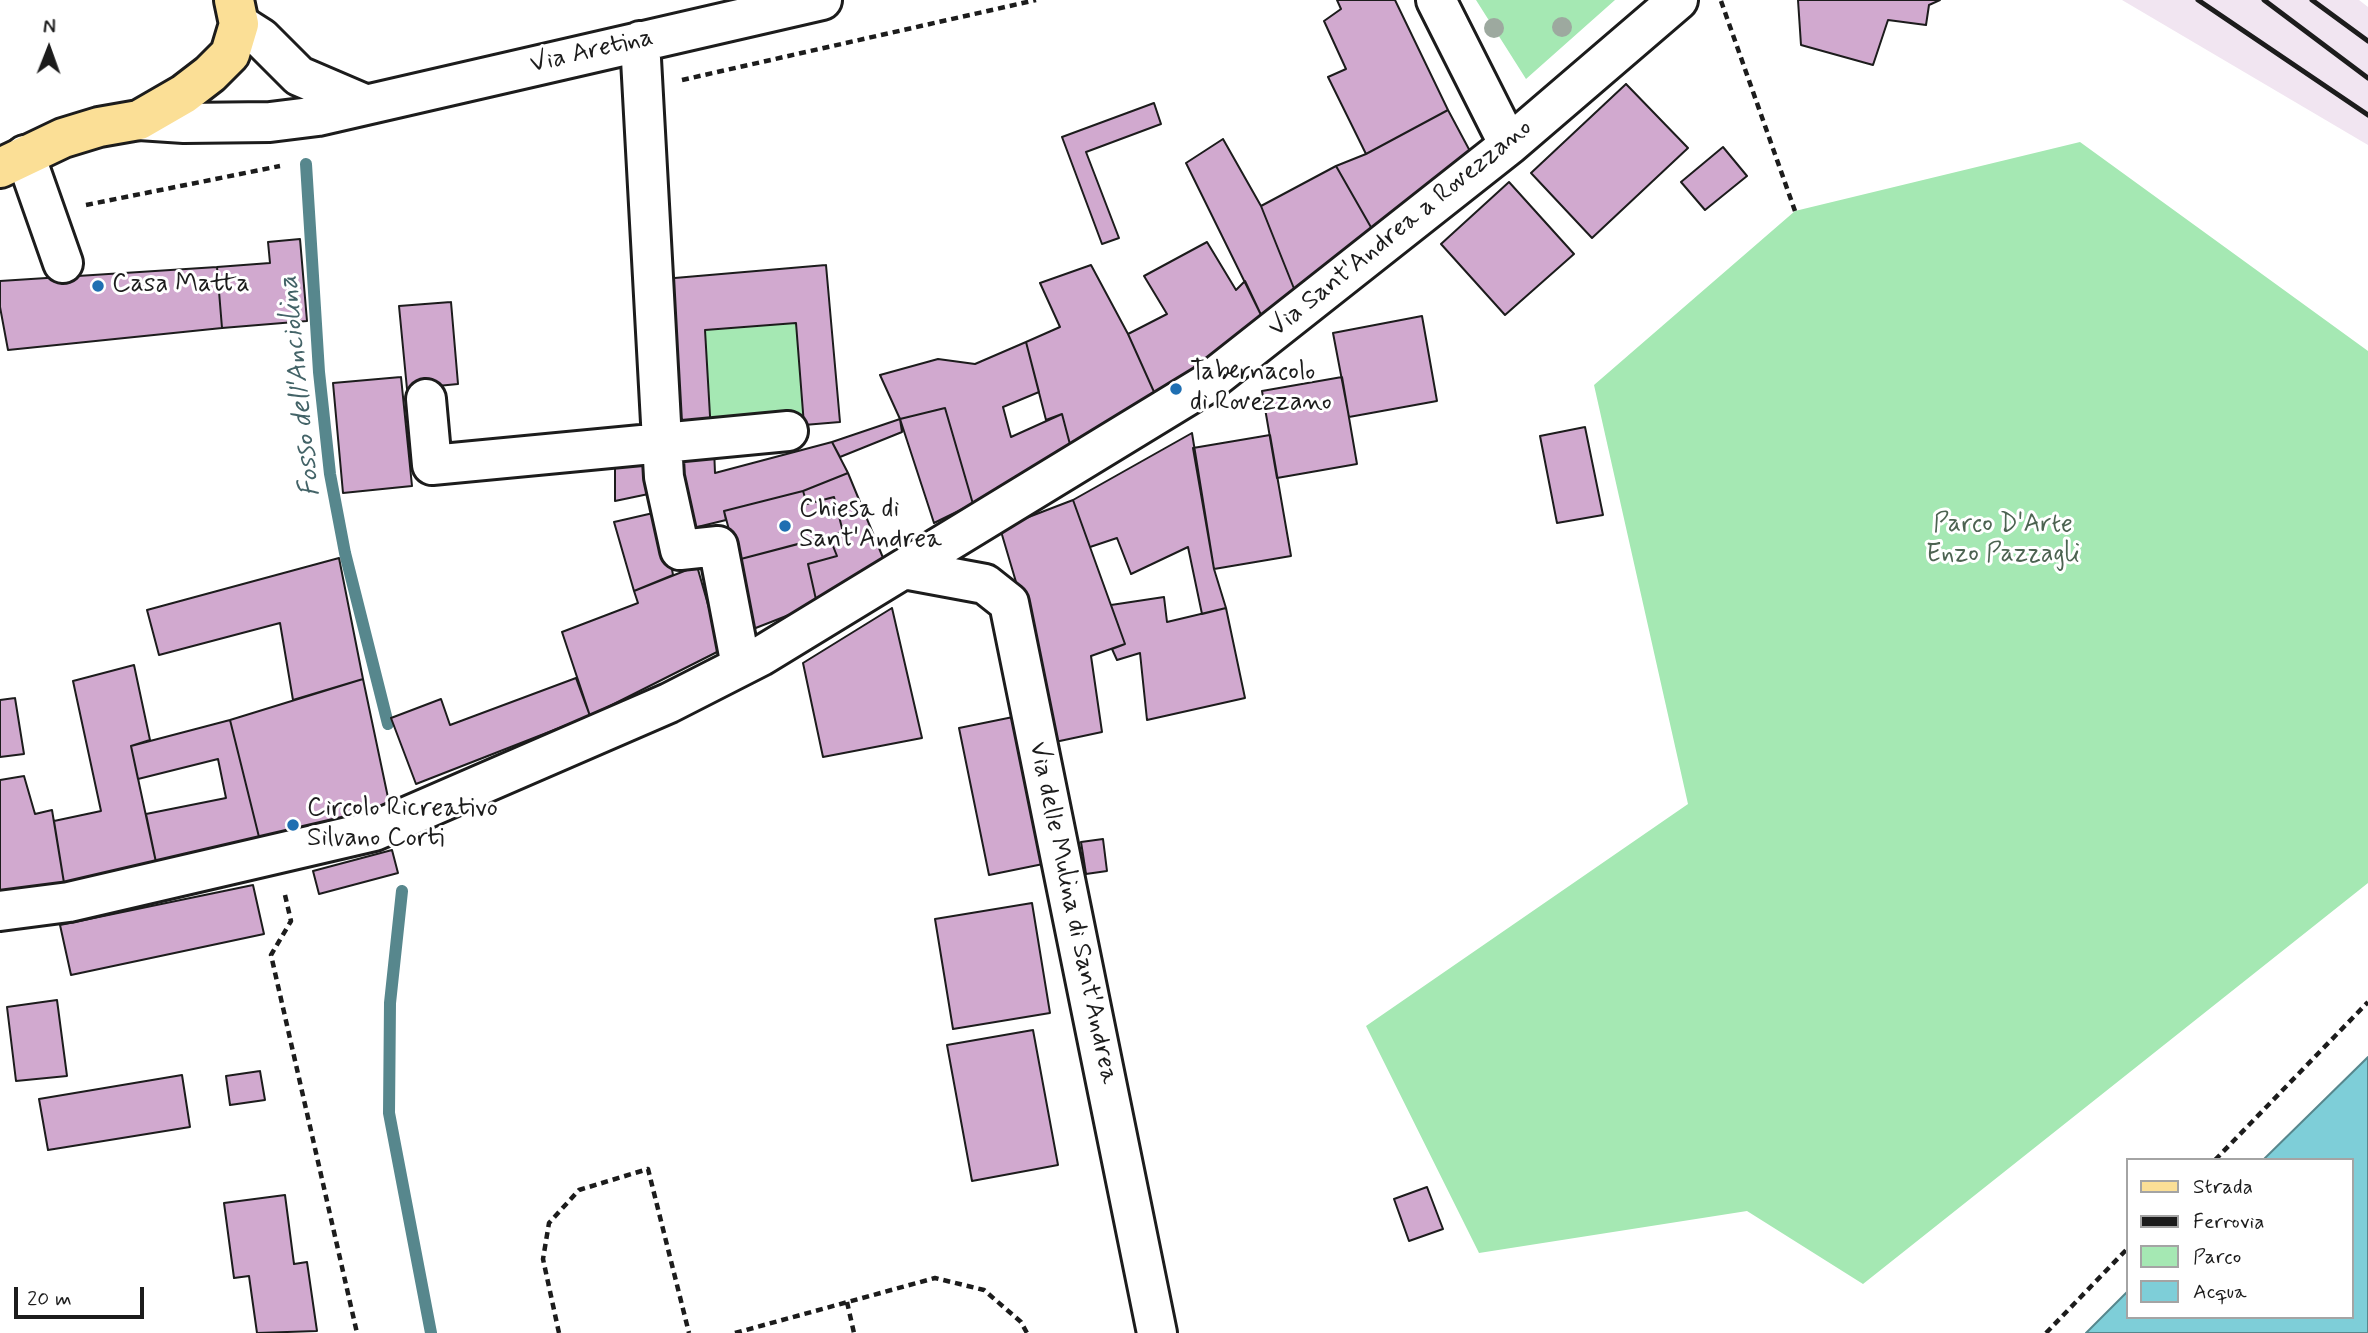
<!DOCTYPE html>
<html>
<head>
<meta charset="utf-8">
<style>
	body { margin:0 }
	#map { position:relative; width:2368px; height:1333px; overflow:hidden; background:#fff; font-family:Mynerve,sans-serif }
	canvas { display:block }
	.legend { position:absolute; left:2126px; top:1158px; width:228px; height:161px; box-sizing:border-box; background:#fff; border:2px solid #a4a4a4; margin:0; padding:9px 12px; list-style:none; font-size:21px; color:#1c1c1c }
	.legend li { display:flex; align-items:center; gap:14px; height:35px }
	.legend b { width:35px; border:2px solid #a4a4a4 }
	.north { position:absolute; left:14px; top:14px; width:70px; height:70px; -webkit-text-stroke:5px #fff; paint-order:stroke; rotate:1deg; font-size:19px; font-weight:700; line-height:28px; text-align:center; color:#1c1c1c }
	.north::after { content:''; display:block; margin:auto; width:24px; height:32px; background:#1c1c1c; clip-path:polygon(50% 0,100% 100%,50% 72%,0 100%) }
	.scale { position:absolute; left:14px; top:1287px; width:130px; height:32px; box-sizing:border-box; border:4px solid #1c1c1c; border-top:0; padding-left:9px; font-size:21px; line-height:24px; white-space:nowrap; color:#1c1c1c; -webkit-text-stroke:5px #fff; paint-order:stroke }
</style>
</head>
<body>
<div id="map">
<canvas width="2368" height="1333"></canvas>
<ul class="legend">
<li><b style="height:9px;background:#fbdf96"></b>Strada</li>
<li><b style="height:9px;background:#1c1c1c"></b>Ferrovia</li>
<li><b style="height:19px;background:#a5e8b3"></b>Parco</li>
<li><b style="height:19px;background:#7eced8"></b>Acqua</li>
</ul>
<div class="north">N</div>
<div class="scale">20 m</div>
</div>
<script>
const g = document.querySelector('canvas').getContext('2d');
g.lineJoin = 'round';
function paint(path, color) { g.fillStyle = color; g.fill(path, 'evenodd'); }
const shape = rows => new Path2D(rows.map(r => 'M' + r).join(''));
function stroke(path, color, width, dash) { g.strokeStyle = color; g.lineWidth = width; g.lineCap = dash ? 'butt' : 'round'; g.setLineDash(dash || []); g.stroke(path); }
function write(font, color, halo, rows, align = 'center') {
  g.font = font + ' Mynerve,sans-serif'; g.lineWidth = 6; g.setLineDash([]); g.textBaseline = 'middle'; g.strokeStyle = halo; g.fillStyle = color; for (const [text, x, y, turn = 0] of rows) {
    g.save(); g.translate(x, y); g.rotate((+turn || 0) * Math.PI / 180); g.textAlign = isNaN(turn) ? turn : align; if (halo) g.strokeText(text, 0, 0); g.fillText(text, 0, 0); g.restore();
  }
}
paint(shape([
	[2122,0,2359,0,2368,7,2368,145]
]), '#f1e5f1');
paint(shape([
	[1476,0,1615,0,1526,79],
	[2080,142,2368,351,2368,883,1863,1284,1747,1211,1479,1253,1366,1026,1688,804,1594,385,1795,211],
	[826,265,840,422,677,436,663,279]
]), '#a5e8b3');
const water = shape([
	[2368,1057,2368,1333,2086,1333,2128,1291,2128,1317,2352,1317,2352,1160,2263,1160,2368,1057]
]);
paint(water, '#7eced8');
stroke(water, '#57878d', 2);
stroke(shape([
	[306,164,319,372,330,474,345,553,388,724],
	[402,891,390,1003,389,1113,431,1333]
]), '#57878d', 12);
const building = shape([
	[1337,0,1395,0,1448,110,1366,154,1328,77,1346,69,1324,21,1341,9,1337,0],
	[1798,0,1940,0,1929,5,1926,25,1888,20,1873,65,1801,45,1798,0],
	[1626,84,1688,148,1592,238,1531,173,1626,84],
	[1154,103,1161,124,1086,152,1119,238,1102,244,1062,137,1154,103],
	[1448,110,1471,153,1376,236,1336,166,1366,154,1448,110],
	[1223,139,1261,206,1297,296,1263,319,1186,163,1223,139],
	[1723,147,1747,176,1705,210,1681,182,1723,147],
	[1336,166,1376,236,1297,296,1261,206,1336,166],
	[1509,182,1574,254,1505,315,1441,244,1509,182],
	[300,239,307,321,222,328,217,267,270,263,268,242,300,239],
	[1207,242,1236,290,1245,281,1263,319,1159,403,1128,334,1167,314,1144,276,1207,242],
	[826,265,840,422,804,425,796,323,705,330,711,433,677,436,663,279,826,265],
	[1091,265,1128,334,1159,403,1072,452,1062,414,1046,420,1026,342,1060,327,1040,283,1091,265],
	[217,267,222,328,8,350,0,307,0,281,217,267],
	[451,302,458,384,407,389,399,306,451,302],
	[1422,316,1437,401,1349,417,1333,333,1422,316],
	[1026,342,1039,392,1003,407,1011,437,1062,414,1072,452,973,504,945,408,900,419,880,375,938,359,975,364,1026,342],
	[401,377,412,486,343,493,333,383,401,377],
	[1342,377,1357,464,1277,478,1262,391,1342,377],
	[945,408,973,504,934,523,900,419,945,408],
	[900,419,902,432,840,457,832,442,900,419],
	[1585,427,1603,515,1557,523,1540,436,1585,427],
	[1192,433,1214,569,1226,608,1202,614,1188,547,1131,574,1117,538,1090,547,1073,500,1192,433],
	[1270,435,1291,556,1214,569,1193,448,1270,435],
	[832,442,848,473,803,491,724,511,726,520,681,531,671,456,714,448,715,473,832,442],
	[650,458,658,492,615,501,615,463,650,458],
	[848,473,886,565,817,604,808,564,837,556,829,536,843,532,834,497,807,504,803,491,848,473],
	[803,491,807,504,834,497,843,532,737,560,724,511,803,491],
	[1073,500,1125,644,1091,656,1102,732,1055,742,1040,663,1000,528,1073,500],
	[662,511,673,575,634,591,614,522,662,511],
	[829,536,837,556,808,564,817,604,748,631,737,560,829,536],
	[339,558,363,679,293,700,280,623,159,655,147,610,339,558],
	[697,566,721,650,590,716,562,632,638,603,634,591,697,566],
	[1164,597,1167,622,1226,608,1245,698,1147,720,1140,653,1117,660,1112,649,1125,644,1111,605,1164,597],
	[892,608,922,738,823,757,803,663,892,608],
	[134,665,150,740,131,746,157,867,65,889,54,821,101,811,73,681,134,665],
	[576,678,590,716,416,784,391,718,441,699,450,725,576,678],
	[363,679,390,807,261,845,230,720,363,679],
	[15,698,24,754,0,757,0,700,15,698],
	[1018,716,1048,863,989,875,959,728,1018,716],
	[230,720,261,845,157,867,146,814,226,798,218,759,138,779,131,746,230,720],
	[24,776,35,814,52,810,65,889,0,895,0,780,24,776],
	[1103,839,1107,871,1086,874,1081,842,1103,839],
	[392,850,398,873,319,894,313,871,392,850],
	[253,885,264,934,71,975,60,925,253,885],
	[1032,903,1050,1013,953,1029,935,919,1032,903],
	[57,1000,67,1076,16,1081,7,1007,57,1000],
	[1033,1030,1058,1165,972,1181,947,1045,1033,1030],
	[260,1071,265,1100,230,1105,226,1076,260,1071],
	[182,1075,190,1127,48,1150,39,1099,182,1075],
	[1427,1187,1443,1229,1409,1241,1394,1199,1427,1187],
	[285,1195,294,1264,307,1262,317,1331,257,1333,249,1276,234,1278,224,1203,285,1195]
]);
paint(building, '#d1a9cf');
stroke(building, '#1c1c1c', 2);
const minor = shape([
	[1436,0,1509,145],
	[239,24,261,38,299,76,362,103],
	[640,41,664,477,680,550,718,546,741,666],
	[139,120,184,123,270,122,318,116,822,0],
	[25,155,63,263],
	[426,399,432,465,788,431],
	[904,569,985,584,1009,603,1157,1333],
	[0,911,69,902,374,831,669,703,761,656,1205,385,1509,145,1678,0]
]);
const major = shape([
	[0,168,63,138,99,127,139,120,184,94,210,74,230,54,239,24,234,0]
]);
stroke(minor, '#1c1c1c', 44);
stroke(major, '#1c1c1c', 44);
stroke(shape([
	[1721,1,1795,211],
	[682,80,1036,0],
	[86,205,280,166],
	[285,895,291,921,271,955,357,1333],
	[2215,1160,2368,1002],
	[847,1302,854,1333],
	[559,1333,543,1259,549,1223,579,1190,648,1169,689,1333],
	[735,1333,935,1278,984,1290,1021,1322,1027,1333],
	[2046,1333,2128,1248]
]), '#1c1c1c', 4.5, [7, 5]);
stroke(minor, '#fff', 38);
stroke(major, '#fbdf96', 38);
stroke(shape([
	[2198,0,2368,115],
	[2264,0,2368,78],
	[2312,0,2368,41]
]), '#1c1c1c', 5);
g.fillStyle = '#9da99f';
for (const [x, y] of [
	[1562,27],
	[1494,28]
]) { g.beginPath(); g.arc(x, y, 10, 0, 2 * Math.PI); g.fill(); }
for (const [x, y, r, color] of [
	[98,286,7,"#1f6fb2"],
	[1176,389,7,"#1f6fb2"],
	[785,526,7,"#1f6fb2"],
	[293,825,7,"#1f6fb2"]
]) { const dot = new Path2D(); dot.arc(x, y, r, 0, 2 * Math.PI); g.fillStyle = color; g.fill(dot); stroke(dot, '#fff', 2.5); }
write('26px', '#1c1c1c', '#fff', [
	["Via Aretina",592,52,-13],
	["Via Sant'Andrea a Rovezzano",1401,229,-39],
	["Via delle Mulina di Sant'Andrea",1072,913,78]
]);
write('26px', '#1c1c1c', '#fff', [
	["Casa Matta",112,286],
	["Tabernacolo",1190,374],
	["di Rovezzano",1190,404],
	["Chiesa di",799,511],
	["Sant'Andrea",799,541],
	["Circolo Ricreativo",307,810],
	["Silvano Corti",307,840]
], 'left');
write('26px', '#4c6351', '#fff', [
	["Parco D'Arte",2003,526],
	["Enzo Pazzagli",2003,556]
]);
write('italic 28px', '#436367', '#fff', [
	["Fosso dell'Anciolina",301,386,-96]
]);
</script>
</body>
</html>
